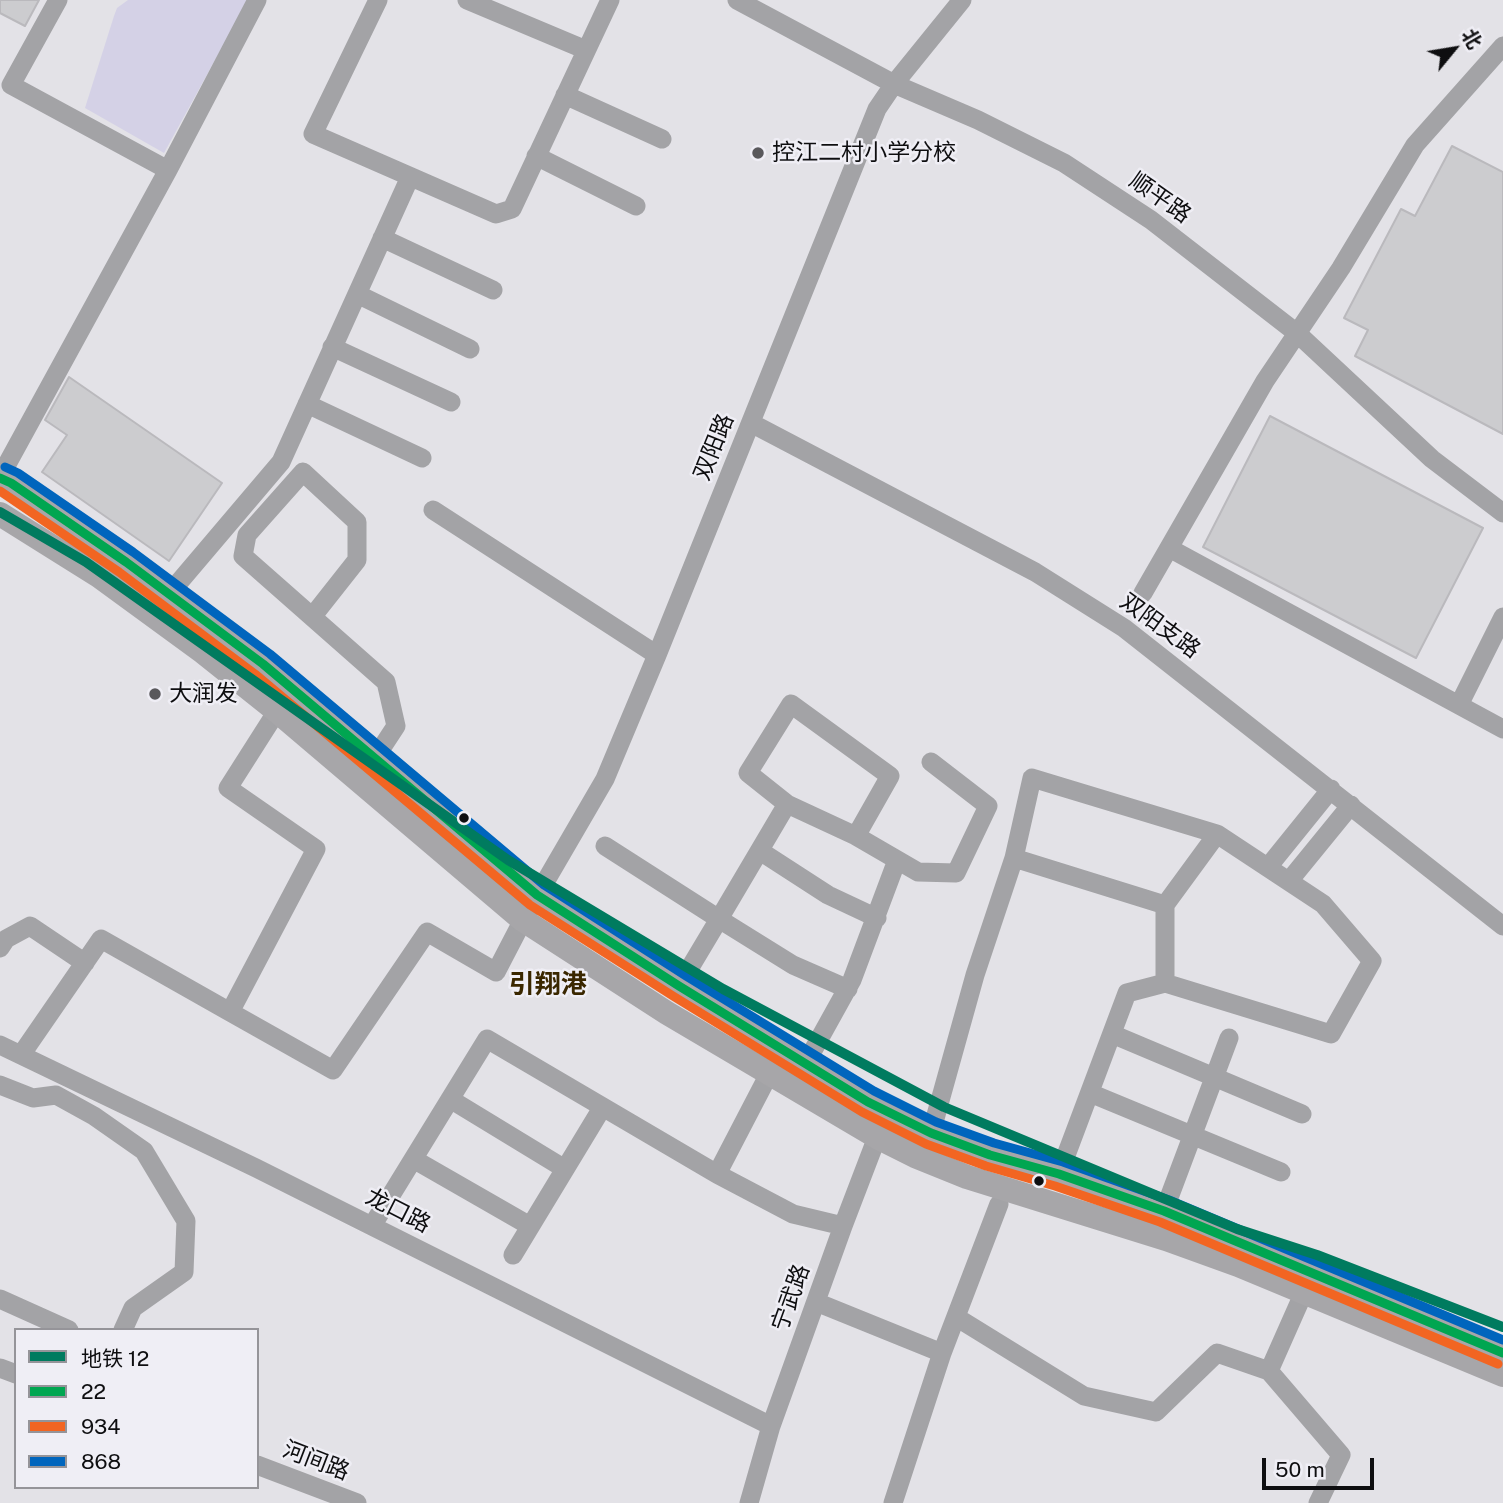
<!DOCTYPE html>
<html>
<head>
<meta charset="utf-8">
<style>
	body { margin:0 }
	#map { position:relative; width:1503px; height:1503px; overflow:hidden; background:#e3e2e7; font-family:"Public Sans","Noto Sans SC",sans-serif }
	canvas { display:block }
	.legend { position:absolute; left:14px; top:1328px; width:245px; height:161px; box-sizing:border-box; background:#efeef5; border:2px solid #959499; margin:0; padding:9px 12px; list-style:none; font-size:21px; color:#0e0e10 }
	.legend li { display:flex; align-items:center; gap:14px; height:35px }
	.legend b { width:35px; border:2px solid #959499 }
	.north { position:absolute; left:1419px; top:14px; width:70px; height:70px; -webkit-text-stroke:5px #efeef5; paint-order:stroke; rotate:60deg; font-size:19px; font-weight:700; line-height:28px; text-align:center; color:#0e0e10 }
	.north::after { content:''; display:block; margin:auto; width:24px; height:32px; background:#0e0e10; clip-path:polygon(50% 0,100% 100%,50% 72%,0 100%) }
	.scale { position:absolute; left:1262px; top:1458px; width:112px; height:32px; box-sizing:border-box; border:4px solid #0e0e10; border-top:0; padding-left:9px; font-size:21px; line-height:24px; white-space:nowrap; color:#0e0e10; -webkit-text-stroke:5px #efeef5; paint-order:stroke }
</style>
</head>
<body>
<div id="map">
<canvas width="1503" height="1503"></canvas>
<ul class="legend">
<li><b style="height:9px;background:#007b5f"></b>地铁 12</li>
<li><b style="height:9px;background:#00a651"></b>22</li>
<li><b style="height:9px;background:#f26522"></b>934</li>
<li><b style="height:9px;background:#0065bd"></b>868</li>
</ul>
<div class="north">北</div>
<div class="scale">50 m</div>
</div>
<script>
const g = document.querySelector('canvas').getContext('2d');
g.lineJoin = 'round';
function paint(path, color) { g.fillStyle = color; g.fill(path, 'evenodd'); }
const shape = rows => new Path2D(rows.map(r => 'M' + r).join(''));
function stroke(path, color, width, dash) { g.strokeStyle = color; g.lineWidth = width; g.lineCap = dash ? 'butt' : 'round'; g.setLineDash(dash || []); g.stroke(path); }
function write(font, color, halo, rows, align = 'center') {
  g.font = font + ' "Public Sans","Noto Sans SC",sans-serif'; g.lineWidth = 5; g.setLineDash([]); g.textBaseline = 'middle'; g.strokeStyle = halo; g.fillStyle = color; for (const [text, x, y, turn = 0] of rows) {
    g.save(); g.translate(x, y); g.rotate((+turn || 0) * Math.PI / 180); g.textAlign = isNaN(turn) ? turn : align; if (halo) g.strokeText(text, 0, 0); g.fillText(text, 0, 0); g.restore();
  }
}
paint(shape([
	[128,0,248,0,164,153,85,108,114,16,117,8]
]), '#d4d1e6');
const building = shape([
	[0,0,39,0,25,26,0,13,0,0],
	[1452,146,1503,172,1503,434,1355,356,1368,330,1344,318,1401,209,1415,216,1452,146],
	[69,377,222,483,169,561,42,472,67,435,45,420,69,377],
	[1270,416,1483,528,1416,658,1203,547,1270,416]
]);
paint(building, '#cccccf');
stroke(building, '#bab9bd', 2);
stroke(shape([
	[58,0,11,85,168,170],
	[378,0,313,134,496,214,512,209,610,0],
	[467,0,586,50],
	[737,0,894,84,978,120,1064,163,1151,220,1298,334,1432,459,1503,513],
	[565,95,662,139],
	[536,156,636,206],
	[382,238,493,290],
	[357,294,470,349],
	[332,347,451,402],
	[307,404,422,458],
	[751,423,1035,572,1124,628,1503,926],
	[0,477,168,170,257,0],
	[433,510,657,655],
	[1169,548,1503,729],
	[1143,593,1265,381,1341,268,1415,145,1503,46],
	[169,594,281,462,410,177],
	[312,617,357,560,357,522,303,472,247,535,243,556,386,682,396,726,375,758],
	[1459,705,1503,617],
	[787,804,856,836,890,776,791,704,748,773,787,804,719,919,793,965,848,989],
	[856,836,918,872,956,873,988,806,931,762],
	[605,846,719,919,679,986],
	[760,851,828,895,877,918],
	[1014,858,1032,778,1217,834,1165,905],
	[1268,867,1331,789],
	[1289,881,1351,805],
	[0,948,6,939,30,926,85,963],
	[1165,983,1331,1034,1372,961,1323,904,1217,834],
	[230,1012,333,1070,427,932,496,972,523,920,605,779,657,655,877,109,894,84,962,0],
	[1112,1034,1302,1114],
	[0,1045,256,1168,771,1426],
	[21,1055,101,939,230,1012,316,849,228,788,277,711],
	[806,1063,852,980,897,860],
	[0,1085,33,1098,56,1095,94,1116,144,1151,186,1221,184,1272,133,1308,123,1330],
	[1090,1093,1281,1172],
	[450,1099,565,1169],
	[931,1133,975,975,1014,858,1165,905,1165,983,1127,993,1059,1174],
	[415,1160,530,1226],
	[717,1174,793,1214,843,1226],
	[1164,1211,1229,1038],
	[372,1226,487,1039,717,1174,769,1074],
	[513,1255,602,1108],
	[1304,1292,1269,1371,1341,1455,1318,1503],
	[0,1299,69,1330],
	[816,1302,942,1353,999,1204],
	[956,1317,1084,1396,1156,1412,1217,1353,1269,1371],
	[0,1368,16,1374],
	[257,1465,357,1503],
	[749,1503,771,1426,843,1226,887,1111],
	[893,1503,942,1353]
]), '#a3a3a6', 19);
stroke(shape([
	[0,478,11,483,126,562,263,664,537,895,679,986,868,1102,931,1133,990,1155,1059,1174,1164,1211,1503,1353],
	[0,514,99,576,203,652,277,711,523,920,667,1013,877,1137,915,1156,967,1177,1166,1239,1238,1265,1503,1375]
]), '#a7a6a9', 24);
stroke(shape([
	[0,478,11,483,126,562,263,664,537,895,679,986,868,1102,931,1133,990,1155,1059,1174,1164,1211,1503,1353]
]), '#00a651', 9);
stroke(shape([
	[0,491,119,572,255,674,530,905,673,996,862,1112,926,1144,986,1166,1055,1186,1160,1222,1498,1364]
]), '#f26522', 9);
stroke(shape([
	[5,467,18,473,133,552,270,654,544,885,686,976,874,1091,936,1122,994,1143,1063,1162,1169,1200,1503,1340]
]), '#0065bd', 9);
stroke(shape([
	[0,512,86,562,508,860,723,989,944,1107,1237,1229,1317,1255,1503,1327]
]), '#007b5f', 10);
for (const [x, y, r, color] of [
	[758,153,7,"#59585b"],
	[155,694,7,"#59585b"],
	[464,818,6,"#0e0e10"],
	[1039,1181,6,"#0e0e10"]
]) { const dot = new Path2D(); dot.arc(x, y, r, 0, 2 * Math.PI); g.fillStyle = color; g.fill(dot); stroke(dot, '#efeef5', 2.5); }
write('23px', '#0e0e10', '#efeef5', [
	["控江二村小学分校",772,153],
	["大润发",169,694]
], 'left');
write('23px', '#0e0e10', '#efeef5', [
	["顺平路",1160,198,35],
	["双阳路",714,447,-68],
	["双阳支路",1160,626,36],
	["龙口路",398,1211,27],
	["宁武路",791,1298,-70],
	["河间路",316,1461,21]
]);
write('bold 26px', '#3a2700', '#efeef5', [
	["引翔港",548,985]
]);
</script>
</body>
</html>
